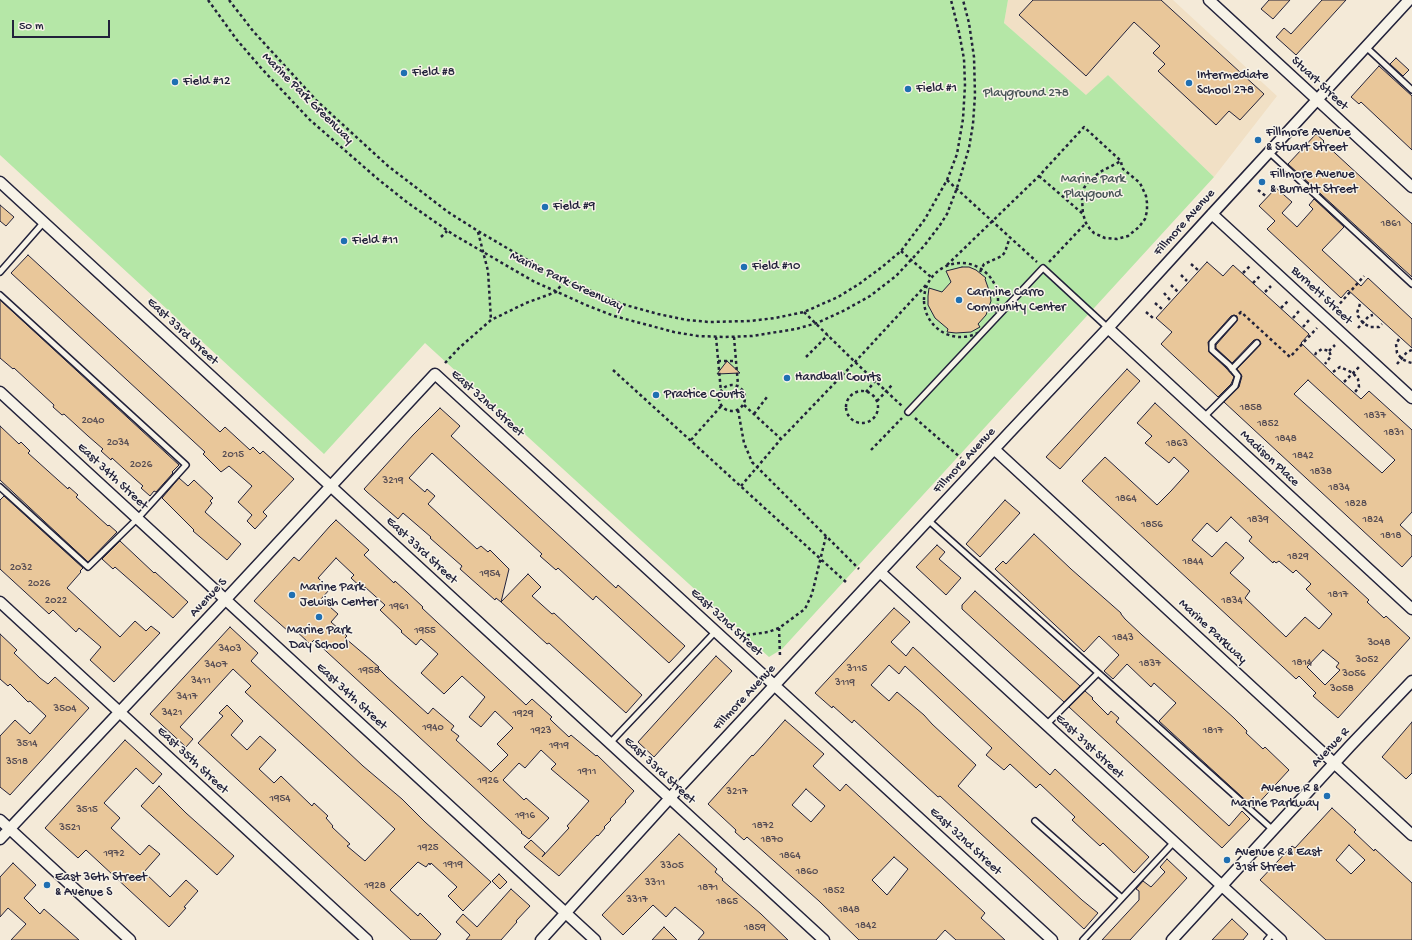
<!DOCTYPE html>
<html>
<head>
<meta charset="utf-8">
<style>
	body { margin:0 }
	#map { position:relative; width:1412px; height:940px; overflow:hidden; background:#f4ead8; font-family:"Gochi Hand",sans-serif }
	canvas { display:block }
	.scale { position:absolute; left:12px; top:20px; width:98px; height:18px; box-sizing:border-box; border:2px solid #22223b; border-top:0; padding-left:5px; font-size:12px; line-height:14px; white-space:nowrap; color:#22223b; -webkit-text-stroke:3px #f7f3e8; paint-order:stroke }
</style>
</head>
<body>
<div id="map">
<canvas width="1412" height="940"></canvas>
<div class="scale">50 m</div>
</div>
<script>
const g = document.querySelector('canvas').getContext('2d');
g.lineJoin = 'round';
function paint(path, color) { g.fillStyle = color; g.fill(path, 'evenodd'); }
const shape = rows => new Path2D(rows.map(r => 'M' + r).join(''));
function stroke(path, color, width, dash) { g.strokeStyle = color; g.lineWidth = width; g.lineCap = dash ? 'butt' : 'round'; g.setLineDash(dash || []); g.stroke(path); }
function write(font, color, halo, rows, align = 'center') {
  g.font = font + ' "Gochi Hand",sans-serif'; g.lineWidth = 3; g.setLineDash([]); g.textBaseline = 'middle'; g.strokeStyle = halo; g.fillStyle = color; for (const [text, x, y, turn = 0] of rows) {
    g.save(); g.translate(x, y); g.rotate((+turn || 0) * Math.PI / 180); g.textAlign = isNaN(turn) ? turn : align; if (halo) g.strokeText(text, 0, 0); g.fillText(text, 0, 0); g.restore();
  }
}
paint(shape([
	[1008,0,1173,0,1277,96,1214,177,1108,75,1087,96,1004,23]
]), '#f1e0c5');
paint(shape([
	[0,0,1008,0,1004,23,1086,95,1108,75,1214,177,782,649,769,657,425,343,324,454,0,155]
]), '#b5e7a7');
const building = shape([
	[1033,0,1161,0,1264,94,1240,120,1229,111,1216,125,1158,71,1165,64,1153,53,1160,46,1134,22,1086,76,1019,15,1033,0],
	[1269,0,1290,0,1273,19,1261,9,1269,0],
	[1322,0,1346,0,1296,55,1276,37,1284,28,1291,34,1322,0],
	[1396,58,1409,70,1403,76,1390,64,1396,58],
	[1379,66,1412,96,1412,150,1361,102,1359,104,1351,97,1379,66],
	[1316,134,1324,141,1323,142,1412,224,1412,277,1288,164,1316,134],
	[1276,188,1292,202,1282,213,1297,227,1313,209,1309,205,1314,199,1344,227,1322,250,1361,286,1368,278,1412,319,1412,348,1348,290,1341,298,1267,229,1275,221,1259,206,1276,188],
	[0,205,14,217,6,226,0,221,0,205],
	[28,255,220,432,225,427,250,450,253,447,260,454,263,451,294,479,263,512,267,516,255,529,247,521,252,515,238,502,252,486,229,466,221,472,203,454,205,452,11,273,28,255],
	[1207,262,1223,276,1233,265,1309,334,1301,343,1334,375,1361,399,1369,391,1412,430,1412,512,1400,525,1412,536,1412,556,1402,567,1224,402,1239,387,1242,376,1237,369,1261,344,1259,340,1254,340,1232,363,1216,348,1216,345,1237,321,1237,316,1234,315,1231,316,1208,342,1209,352,1226,368,1234,377,1231,384,1218,397,1161,344,1172,332,1156,318,1207,262],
	[1308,380,1395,460,1382,473,1294,394,1308,380],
	[962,267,969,267,976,270,986,278,985,279,990,293,991,301,986,315,978,324,980,327,971,332,956,333,947,332,948,329,935,318,928,305,928,296,929,288,942,292,951,282,946,271,962,267],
	[0,300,179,465,172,472,173,473,156,492,154,491,150,496,141,488,143,486,135,479,112,458,111,460,101,451,103,449,88,436,64,414,62,415,53,407,54,405,14,368,13,369,0,358,0,300],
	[727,361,740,373,717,374,727,361],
	[1127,369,1140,381,1060,469,1046,457,1127,369],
	[1155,403,1369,600,1367,602,1384,618,1386,616,1410,638,1338,718,1313,696,1316,693,1299,676,1296,679,1082,481,1105,457,1157,505,1171,491,1189,471,1174,457,1169,463,1145,443,1152,436,1137,423,1155,403],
	[1231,517,1252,537,1249,541,1273,563,1274,561,1276,563,1279,561,1293,573,1296,570,1311,584,1306,589,1332,614,1319,629,1305,617,1286,637,1245,598,1250,591,1230,573,1244,558,1226,542,1212,557,1192,540,1207,523,1217,532,1231,517],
	[1323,650,1339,663,1336,667,1340,670,1325,685,1307,667,1323,650],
	[440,408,460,426,451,436,616,588,618,585,685,646,669,663,596,596,593,600,558,568,556,570,540,556,542,554,432,453,409,478,425,492,427,489,435,496,428,504,477,549,481,546,488,552,490,550,509,569,501,602,496,598,495,600,460,569,462,566,430,538,431,537,403,513,398,519,367,492,364,489,413,435,440,408],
	[0,426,19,444,21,442,30,451,28,453,68,489,69,487,78,495,76,497,108,526,109,525,117,532,88,562,0,480,0,426],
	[179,478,188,486,194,480,213,498,210,501,212,503,205,512,241,544,227,560,193,531,194,530,162,498,179,478],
	[4,496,83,568,80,571,81,572,67,588,120,637,135,621,146,631,151,626,160,633,114,682,90,660,101,647,79,628,76,632,53,610,49,614,0,569,0,500,4,496],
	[1005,500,1020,513,980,557,966,544,1005,500],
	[336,520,369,550,364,555,394,583,395,581,407,592,423,607,422,608,526,705,532,699,552,717,550,719,554,723,569,737,571,735,596,756,597,755,634,791,625,801,626,802,610,819,611,820,604,827,605,828,598,836,597,835,559,876,524,847,531,840,545,853,542,857,569,828,567,826,589,801,551,769,556,764,541,750,525,768,519,763,503,780,524,800,526,798,549,818,529,839,521,833,522,832,314,640,310,644,292,627,288,631,254,601,294,557,299,561,330,526,336,520],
	[336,558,354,575,351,578,363,589,365,587,385,605,380,610,402,631,401,632,416,645,421,639,438,654,421,673,444,694,462,676,485,697,469,717,481,727,495,711,513,728,497,744,508,755,491,772,456,740,459,736,451,730,454,726,433,708,428,714,387,677,378,668,379,667,345,638,347,636,331,622,338,614,321,599,330,589,318,578,336,558],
	[1034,534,1071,569,1121,613,1121,614,1125,619,1142,635,1234,718,1247,731,1246,733,1263,749,1265,747,1289,770,1254,808,1159,721,1176,703,1154,683,1151,687,1127,664,1113,679,1104,671,1119,655,1099,636,1084,652,995,569,1003,561,1006,564,1034,534],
	[120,541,154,573,155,572,188,602,173,618,115,567,113,569,102,559,120,541],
	[937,545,945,552,939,559,961,578,946,595,916,567,937,545],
	[528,574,541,587,532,596,552,614,554,613,642,695,626,713,549,643,547,644,501,602,528,574],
	[975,591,1080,686,1064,702,962,609,962,605,975,591],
	[894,608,910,622,891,642,906,656,913,647,1050,775,1055,769,1149,857,1134,873,1103,843,1100,846,1072,820,1075,817,1040,784,1036,788,1010,764,1004,770,986,755,992,748,905,666,899,674,889,665,871,685,889,701,897,692,924,715,932,724,976,765,958,786,1082,900,1098,913,1084,929,953,808,940,796,938,797,854,720,852,723,833,706,832,708,815,693,894,608],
	[230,627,258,653,251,661,363,766,402,799,425,822,491,882,463,911,448,896,457,887,431,863,430,865,429,863,426,867,418,862,390,890,418,916,420,913,441,934,436,940,411,940,198,743,223,716,219,713,227,705,243,721,231,735,247,750,260,736,276,750,259,769,274,783,281,776,312,806,314,803,328,816,326,818,333,826,332,827,350,844,347,846,365,861,395,829,245,692,251,686,233,669,180,727,193,739,186,747,150,714,230,627],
	[0,634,17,650,14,653,40,678,48,684,55,677,89,708,10,795,0,787,0,736,15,720,30,734,46,716,30,701,28,702,10,684,8,686,0,679,0,634],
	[716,656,732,671,654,757,638,742,716,656],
	[1085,691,1093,698,1092,699,1108,715,1111,711,1119,718,1116,722,1229,826,1242,811,1250,819,1222,848,1069,707,1085,691],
	[785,720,824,754,813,766,840,791,846,784,985,913,981,918,1005,940,956,940,945,930,936,940,859,940,819,901,747,837,744,840,735,832,736,830,708,804,752,755,753,756,763,745,785,720],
	[806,789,825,806,811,822,792,805,806,789],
	[894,857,908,869,887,895,872,880,894,857],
	[1412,722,1412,773,1406,779,1382,757,1412,722],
	[125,740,162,774,153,784,136,768,104,803,120,818,111,828,140,855,149,845,160,854,144,872,170,897,186,880,198,891,184,907,186,908,169,927,86,850,78,858,45,828,125,740],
	[159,786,186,813,234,856,217,875,141,806,159,786],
	[1332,808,1356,830,1354,832,1374,851,1375,849,1412,883,1412,940,1326,940,1260,880,1292,846,1295,848,1332,808],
	[1349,845,1365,860,1351,874,1336,860,1349,845],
	[679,834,717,869,715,872,723,879,722,880,761,914,788,940,698,940,704,933,703,931,675,907,666,917,653,905,623,935,602,915,679,834],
	[1167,859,1187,878,1130,940,1102,940,1139,900,1139,891,1136,889,1143,881,1151,887,1165,872,1160,867,1167,859],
	[13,863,36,885,24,898,40,914,44,909,79,940,11,940,26,924,8,908,0,917,0,877,13,863],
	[499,874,507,882,500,889,492,881,499,874],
	[511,889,530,906,516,921,517,922,501,940,466,940,470,935,456,922,463,914,477,927,511,889],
	[1232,919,1248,934,1243,940,1212,940,1232,919],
	[664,927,677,940,652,940,664,927]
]);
paint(building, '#e9c79a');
stroke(building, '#22223b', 1);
const lane = shape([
	[1366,47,1412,90],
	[1269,152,1412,284],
	[0,272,44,222],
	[0,295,186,465,138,518,88,567,0,487],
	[1232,369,1257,343],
	[908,412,1043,268,1108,328],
	[1204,417,1235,386,1238,376,1229,365,1212,350,1212,343,1234,319],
	[928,520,1273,830],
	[1046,725,1098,673],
	[610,743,716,631],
	[1035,821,1122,898],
	[1083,940,1174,842],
	[1267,940,1273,933]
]);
const street = shape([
	[1209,0,1412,187],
	[0,182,824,940],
	[1212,214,1412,398],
	[1108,328,1412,609],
	[0,392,595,940],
	[994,449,1412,835],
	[880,572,1281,940],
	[0,602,367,940],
	[0,820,130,940],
	[0,839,226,599,435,374,1052,940],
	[541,940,679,788,1009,433,1108,328,1212,214,1409,0],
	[1172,940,1350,746,1412,681]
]);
stroke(lane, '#22223b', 8);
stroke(street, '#22223b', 13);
stroke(shape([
	[208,0,237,40,262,69,310,120,379,180,408,203,454,235,533,281,586,305,614,316,674,332,698,336,725,337,752,336,796,329,817,323,845,310,870,296,896,276,924,246,940,225,947,214,957,188,969,148,973,124,975,95,974,57,969,23,963,0],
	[229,0,253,31,317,101,388,166,448,212,478,231,524,258,565,280,622,304,658,314,687,320,709,322,750,321,775,318,804,312,838,297,859,284,882,267,901,251,925,219,947,180,957,154,963,119,965,85,964,59,959,32,951,0],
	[1039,176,1083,214,1082,199,1084,188,1088,182,1100,172,1121,161],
	[947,180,1037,262],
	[1258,190,1267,197],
	[478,232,488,271,491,320],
	[441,237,447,231],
	[901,251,931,277],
	[1049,262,1086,223],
	'924 300a37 37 0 1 1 74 0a37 37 0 1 1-74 0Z',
	[1191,264,1198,270],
	[947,265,1039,176,1084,127,1121,161,1122,168,1140,183,1146,196,1147,203,1147,211,1145,219,1139,227,1128,236,1117,239,1105,238,1094,233,1090,229,1086,223,1083,214],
	[980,272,984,264,1002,256,1005,252,1010,237],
	[1243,273,1250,266],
	[1181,275,1187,281],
	[1253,283,1260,276],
	[1171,285,1178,292],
	[1265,292,1271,286],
	[1164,293,1170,300],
	[1155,303,1162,309],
	[1360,304,1357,313,1358,316,1363,323,1370,327,1379,327,1382,324],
	[1281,308,1288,301],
	[1336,308,1364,276],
	[804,312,855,362,902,406],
	[1146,312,1153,318],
	[1239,314,1241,312,1290,357,1317,328],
	[1293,318,1299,311],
	[1303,327,1309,320],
	[1358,328,1369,316,1373,315],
	[716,337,721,392],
	[734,337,738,385],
	[1399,339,1396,344,1397,353,1402,359,1408,362,1412,363],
	[1329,351,1335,345],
	[1315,355,1316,353,1322,349,1329,351,1331,356,1325,364],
	[806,357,828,335],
	[718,361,736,361],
	[445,363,459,348,491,320,526,303,556,292,565,280],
	[1397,364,1407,352,1412,350],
	[613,370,847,583],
	[1333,372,1340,367,1353,373,1358,379,1359,387,1355,392],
	[1344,382,1359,367],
	'719 398a13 13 0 1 1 26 0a13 13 0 1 1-26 0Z',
	'846 407a16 16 0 1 1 32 0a16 16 0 1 1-32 0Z',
	[866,392,881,374],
	[877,401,892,385],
	[744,405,781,439],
	[738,410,744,443,752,462,859,569],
	[754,414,767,397],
	[915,418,961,458],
	[691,440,722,405],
	[871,450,902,418],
	[741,486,781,439,855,362,927,284],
	[779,628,780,656],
	[741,636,768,632,779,628,805,609,812,594,826,536]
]), '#22223b', 2.5, [3, 3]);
stroke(lane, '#f7f3e8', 5);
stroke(street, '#f7f3e8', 10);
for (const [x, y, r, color] of [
	[404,73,4,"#1f6fb2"],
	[175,82,4,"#1f6fb2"],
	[1189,83,4,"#1f6fb2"],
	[908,89,4,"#1f6fb2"],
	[1258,140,4,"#1f6fb2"],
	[1262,182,4,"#1f6fb2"],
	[545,207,4,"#1f6fb2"],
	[344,241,4,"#1f6fb2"],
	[744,267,4,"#1f6fb2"],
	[959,300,4,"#1f6fb2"],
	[787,378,4,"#1f6fb2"],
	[656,395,4,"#1f6fb2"],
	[292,595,4,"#1f6fb2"],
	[319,617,4,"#1f6fb2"],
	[1327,796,4,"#1f6fb2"],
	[1227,860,4,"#1f6fb2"],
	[47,885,4,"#1f6fb2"]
]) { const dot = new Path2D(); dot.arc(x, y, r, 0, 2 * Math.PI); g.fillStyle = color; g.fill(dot); stroke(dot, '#f7f3e8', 1.5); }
write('11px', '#544b53', null, [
	["1861",1391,224],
	["1858",1251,408],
	["1837",1375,416],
	["2040",93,421],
	["1852",1268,424],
	["1831",1394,433],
	["1848",1286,439],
	["2034",118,443],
	["1863",1177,444],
	["2015",233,455],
	["1842",1303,456],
	["2026",141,465],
	["1838",1321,472],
	["3219",393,481],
	["1834",1339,488],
	["1864",1126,499],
	["1828",1356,504],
	["1839",1258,520],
	["1824",1373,520],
	["1856",1152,525],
	["1818",1391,536],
	["1829",1298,557],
	["1844",1193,562],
	["2032",21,568],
	["1954",490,574],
	["2026",39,584],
	["1817",1338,595],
	["2022",56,601],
	["1834",1232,601],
	["1961",399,607],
	["1955",425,631],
	["1843",1123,638],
	["3048",1379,643],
	["3403",230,649],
	["3052",1367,660],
	["1814",1302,663],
	["1837",1150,664],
	["3407",216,665],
	["3115",857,669],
	["1958",369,671],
	["3056",1354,674],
	["3411",201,681],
	["3119",845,683],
	["3058",1342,689],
	["3417",187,697],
	["3504",65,709],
	["3421",172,713],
	["1929",523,714],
	["1940",433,728],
	["1923",541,731],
	["1817",1213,731],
	["3514",27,744],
	["1919",559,746],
	["3518",17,762],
	["1911",587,772],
	["1926",488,781],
	["3217",737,792],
	["1954",280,799],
	["3515",87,810],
	["1916",525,816],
	["1872",763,826],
	["3521",70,828],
	["1870",772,840],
	["1925",428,848],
	["1972",114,854],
	["1864",790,856],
	["1919",453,865],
	["3305",672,866],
	["1860",807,872],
	["3311",655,883],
	["1928",375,886],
	["1871",708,888],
	["1852",834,891],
	["3317",637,900],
	["1865",727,902],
	["1848",849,910],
	["1842",866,926],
	["1859",755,928]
]);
write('13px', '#22223b', '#f7f3e8', [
	["Field #8",412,73],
	["Intermediate",1197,76],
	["School 278",1197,91],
	["Field #12",183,82],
	["Field #1",916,89],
	["Fillmore Avenue",1266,133],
	["& Stuart Street",1266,148],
	["Fillmore Avenue",1270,175],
	["& Burnett Street",1270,190],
	["Field #9",553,207],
	["Field #11",352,241],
	["Field #10",752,267],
	["Carmine Carro",967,293],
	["Community Center",967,308],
	["Handball Courts",795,378],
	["Practice Courts",664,395],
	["Marine Park",300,588],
	["Jewish Center",300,603],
	["Marine Park",319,631,"center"],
	["Day School",319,646,"center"],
	["Avenue R &",1319,789,"right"],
	["Marine Parkway",1319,804,"right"],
	["Avenue R & East",1235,853],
	["31st Street",1235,868],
	["East 36th Street",55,878],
	["& Avenue S",55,893]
], 'left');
write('13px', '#22223b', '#f7f3e8', [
	["Stuart Street",1319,84,43],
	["Marine Park Greenway",307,99,45],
	["Fillmore Avenue",1185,223,-48],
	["Marine Park Greenway",566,282,25],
	["Burnett Street",1321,296,43],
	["East 33rd Street",182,332,43],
	["East 32nd Street",487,404,42],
	["Madison Place",1269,459,43],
	["Fillmore Avenue",965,461,-47],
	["East 34th Street",112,477,43],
	["East 33rd Street",421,551,43],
	["Avenue S",209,598,-47],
	["East 32nd Street",726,623,43],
	["Marine Parkway",1212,632,43],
	["East 34th Street",351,697,43],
	["Fillmore Avenue",745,698,-47],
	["East 31st Street",1089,747,43],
	["Avenue R",1331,748,-47],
	["East 35th Street",192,761,43],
	["East 33rd Street",659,771,43],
	["East 32nd Street",965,842,43]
]);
write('13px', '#475356', '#f7f3e8', [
	["Playground 278",1026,94],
	["Marine Park",1093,180],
	["Playgound",1093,195]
]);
</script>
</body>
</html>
